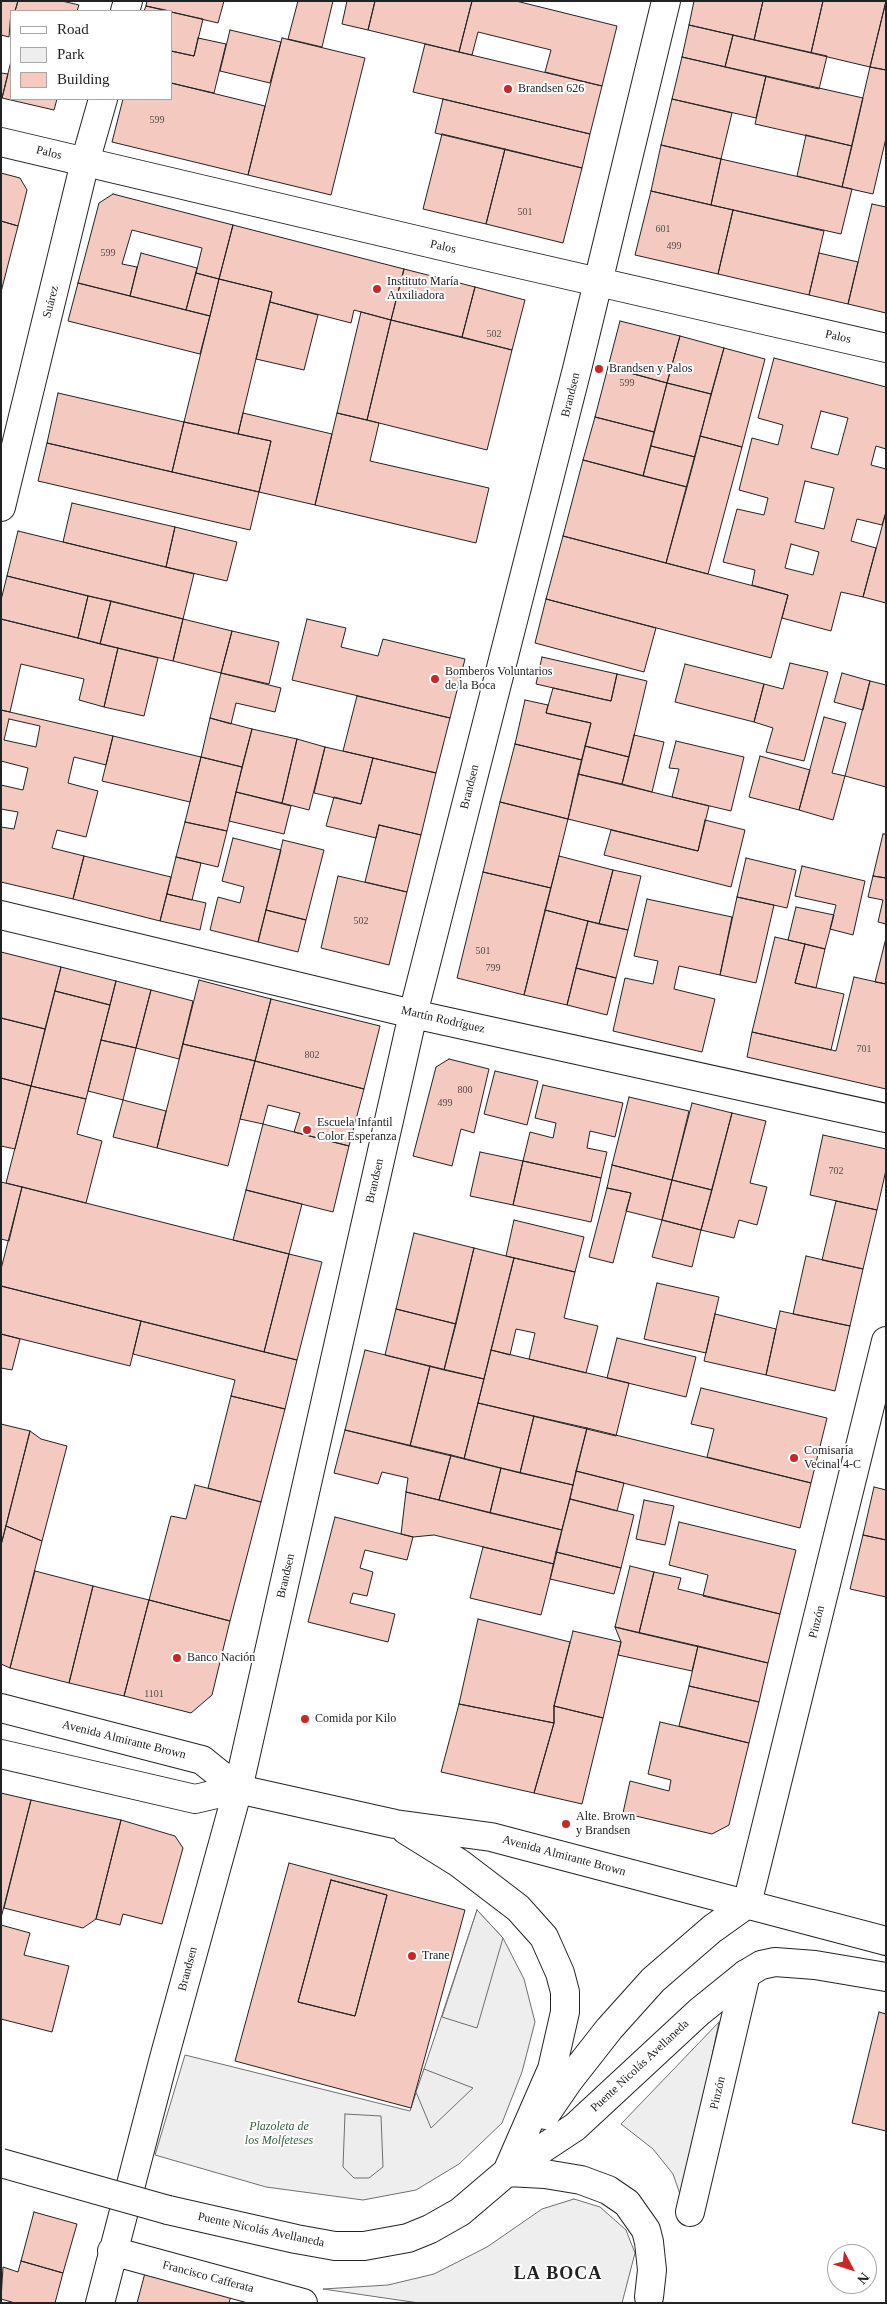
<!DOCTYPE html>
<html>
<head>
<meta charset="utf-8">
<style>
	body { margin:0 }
	#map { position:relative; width:887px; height:2304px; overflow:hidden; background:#fff; font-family:Georgia,serif }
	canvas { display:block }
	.frame { position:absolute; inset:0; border:2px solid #222; pointer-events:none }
	.legend { position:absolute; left:10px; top:10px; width:162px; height:90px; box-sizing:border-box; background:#fff; border:1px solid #a7a7a7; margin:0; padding:6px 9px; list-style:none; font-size:15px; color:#222 }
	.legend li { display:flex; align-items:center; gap:10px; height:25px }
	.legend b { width:25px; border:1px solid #a7a7a7 }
	.north { position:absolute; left:827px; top:2244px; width:50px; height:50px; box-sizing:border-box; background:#fff; border:1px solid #a7a7a7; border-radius:50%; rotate:130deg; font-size:14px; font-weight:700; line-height:20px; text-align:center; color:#222 }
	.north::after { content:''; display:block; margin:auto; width:18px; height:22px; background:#c62828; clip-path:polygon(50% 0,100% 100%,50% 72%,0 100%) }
</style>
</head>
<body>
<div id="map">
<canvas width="887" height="2304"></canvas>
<div class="frame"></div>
<ul class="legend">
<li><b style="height:6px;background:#fff"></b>Road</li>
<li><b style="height:14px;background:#eee"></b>Park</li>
<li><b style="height:14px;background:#f3c9c0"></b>Building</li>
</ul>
<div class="north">N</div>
</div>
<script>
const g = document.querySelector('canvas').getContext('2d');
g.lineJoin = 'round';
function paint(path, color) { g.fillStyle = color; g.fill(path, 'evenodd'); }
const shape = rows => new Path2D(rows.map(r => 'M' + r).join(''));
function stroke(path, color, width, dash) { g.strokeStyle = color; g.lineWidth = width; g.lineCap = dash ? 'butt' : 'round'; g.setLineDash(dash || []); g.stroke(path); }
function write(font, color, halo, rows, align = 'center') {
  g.font = font + ' Georgia,serif'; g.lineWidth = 4; g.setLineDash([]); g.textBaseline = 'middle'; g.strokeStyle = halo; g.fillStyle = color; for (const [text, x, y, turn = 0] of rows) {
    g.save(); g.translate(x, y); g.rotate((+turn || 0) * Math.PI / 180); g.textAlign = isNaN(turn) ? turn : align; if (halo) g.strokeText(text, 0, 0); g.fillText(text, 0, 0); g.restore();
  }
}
const green = shape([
	[477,1910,503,1938,524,1979,535,2022,522,2072,502,2123,459,2164,416,2190,363,2200,266,2187,155,2155,185,2055,410,2111,477,1910],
	[719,2022,682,2200,673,2174,653,2149,621,2124,719,2022],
	[574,2199,600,2207,626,2230,635,2253,622,2303,419,2303,323,2289,388,2285,434,2274,487,2247,542,2209,574,2199]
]);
paint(green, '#eee');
stroke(green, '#6f6f6f', 1);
const parking = shape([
	[477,1910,503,1938,477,2028,442,2017,477,1910],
	[424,2069,473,2088,431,2128,416,2092,424,2069],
	[345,2114,381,2116,383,2167,369,2178,354,2178,343,2167,345,2114]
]);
paint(parking, '#ededed');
stroke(parking, '#6f6f6f', 1);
const building = shape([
	[1,1,18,1,15,11,11,11,9,37,1,35,1,1],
	[18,1,62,1,79,5,77,11,15,11,18,1],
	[147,1,224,1,218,23,146,6,147,1],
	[298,1,333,1,322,47,288,39,298,1],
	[347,1,375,1,368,30,342,24,347,1],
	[375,1,472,1,459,52,368,30,375,1],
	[472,1,516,1,617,26,602,86,545,72,551,50,478,32,472,55,459,52,472,1],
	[694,1,763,1,754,40,689,25,694,1],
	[763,1,823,1,811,53,754,40,763,1],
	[823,1,886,1,870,67,811,53,823,1],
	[886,1,886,70,870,67,886,1],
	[146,6,170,11,144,11,146,6],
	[171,12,203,19,194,56,171,51,171,12],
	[689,25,733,35,725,67,682,57,689,25],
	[230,30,281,42,270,83,220,71,230,30],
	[733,35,827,56,819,89,725,67,733,35],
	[198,38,226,44,214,93,171,83,171,51,194,56,198,38],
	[282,38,365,58,331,195,248,175,282,38],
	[425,44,602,86,590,134,413,92,425,44],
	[682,57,766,76,756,118,672,99,682,57],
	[11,61,11,99,57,99,54,110,2,98,11,61],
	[870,67,886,70,886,138,873,194,842,187,870,67],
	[1,73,8,74,2,98,1,98,1,73],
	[766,76,863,98,852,146,755,124,766,76],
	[171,83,265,106,248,175,112,142,123,99,171,99,171,83],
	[443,99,590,134,582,168,435,133,443,99],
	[672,99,732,113,721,159,661,145,672,99],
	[442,134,505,149,486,224,423,209,442,134],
	[806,135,852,146,842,187,797,176,806,135],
	[661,145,721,159,711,205,651,191,661,145],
	[505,149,582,168,563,243,486,224,505,149],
	[721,159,852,189,841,234,711,205,721,159],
	[1,173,20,178,27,190,18,226,1,221,1,173],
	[651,191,733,210,718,274,635,255,651,191],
	[113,194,233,225,219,279,196,273,202,248,132,230,122,264,137,267,130,296,78,283,99,203,113,194],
	[872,204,886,207,886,313,848,304,872,204],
	[733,210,824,231,809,295,718,274,733,210],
	[1,221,18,226,1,292,1,221],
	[233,225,404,269,391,320,354,310,351,323,270,302,272,292,219,279,233,225],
	[141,253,197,268,186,310,130,296,141,253],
	[819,253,858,262,848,304,809,295,819,253],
	[404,269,475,287,462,337,391,320,404,269],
	[196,273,219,279,210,316,186,310,196,273],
	[219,279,272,292,238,434,184,422,219,279],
	[78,283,210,316,200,354,68,321,78,283],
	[475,287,525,300,512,350,462,337,475,287],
	[270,302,318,315,304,370,256,359,270,302],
	[361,312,391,320,367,420,337,413,361,312],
	[391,320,512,350,487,450,367,420,391,320],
	[620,321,680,336,667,383,608,367,620,321],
	[680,336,724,348,711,394,667,383,680,336],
	[724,348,765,359,742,447,700,436,724,348],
	[774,358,886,387,886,449,876,446,871,465,886,469,886,512,882,525,857,519,851,541,876,548,863,597,841,592,831,631,782,618,788,595,752,585,755,570,723,562,737,509,764,515,768,498,739,490,752,438,778,445,783,425,758,418,774,358],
	[821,411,848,418,838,455,811,448,821,411],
	[805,481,834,488,824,529,795,522,805,481],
	[791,544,819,552,813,575,785,568,791,544],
	[608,367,667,383,654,432,595,417,608,367],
	[667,383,711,394,695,457,651,446,667,383],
	[58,393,184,422,172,472,47,443,58,393],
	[243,413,332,434,315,505,259,492,271,441,238,434,243,413],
	[337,413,379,423,370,461,489,488,476,543,315,505,337,413],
	[595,417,654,432,643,476,583,460,595,417],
	[184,422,271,441,259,492,172,472,184,422],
	[700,436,742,447,708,574,666,563,700,436],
	[47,443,259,492,250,530,38,481,47,443],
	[651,446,695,457,687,487,643,476,651,446],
	[583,460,687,487,666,563,563,536,583,460],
	[72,503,175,527,166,567,63,542,72,503],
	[886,512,886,603,863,597,886,512],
	[175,527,237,542,227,581,166,567,175,527],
	[18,531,194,574,183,619,7,576,18,531],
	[563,536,788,595,771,658,546,599,563,536],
	[7,576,88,596,78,638,1,619,1,600,7,576],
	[88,596,111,601,100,644,78,638,88,596],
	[546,599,656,628,644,672,535,643,546,599],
	[111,601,183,619,173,661,100,644,111,601],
	[1,619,118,648,104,707,79,700,84,679,21,664,10,712,1,710,1,619],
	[183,619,232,631,221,673,173,661,183,619],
	[307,619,346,628,341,647,378,656,383,639,465,659,450,718,292,680,307,619],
	[232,631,279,642,269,684,221,673,232,631],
	[118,648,158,658,144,716,104,707,118,648],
	[542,657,617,674,611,701,536,684,542,657],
	[790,663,828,672,804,761,766,752,773,728,754,722,764,684,783,689,790,663],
	[685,664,764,684,754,722,675,702,685,664],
	[221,673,281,688,275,712,236,703,231,724,210,718,221,673],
	[842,673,870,681,863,710,834,702,842,673],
	[617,674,647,681,629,757,585,746,591,723,546,713,553,688,611,701,617,674],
	[870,681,886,685,886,787,845,776,870,681],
	[357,696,450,718,436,773,343,751,357,696],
	[525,700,548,705,546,713,591,723,582,760,515,744,525,700],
	[1,710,113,736,106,765,74,757,68,783,98,791,86,837,57,830,52,848,84,856,73,899,1,882,1,827,14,829,18,812,1,809,1,785,23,790,28,768,1,761,1,710],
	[9,719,40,726,36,747,4,740,9,719],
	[824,717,846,723,832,773,845,776,833,820,799,810,824,717],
	[210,718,252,729,242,767,201,757,210,718],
	[252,729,297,739,282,803,236,792,252,729],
	[634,735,664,742,652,792,622,784,634,735],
	[113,736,201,757,190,802,102,781,113,736],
	[297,739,325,747,309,810,282,803,297,739],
	[676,741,744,757,731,811,672,797,679,769,669,768,676,741],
	[515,744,582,760,568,819,500,802,515,744],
	[585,746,629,757,622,784,578,774,585,746],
	[325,747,373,758,361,804,314,793,325,747],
	[760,756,810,770,799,810,749,797,760,756],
	[201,757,242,767,227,831,185,822,201,757],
	[373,758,436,773,421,835,379,825,376,838,326,826,334,797,361,804,373,758],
	[578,774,709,806,698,851,568,819,578,774],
	[236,792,291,806,284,834,229,821,236,792],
	[500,802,568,819,551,888,483,872,500,802],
	[705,820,745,830,731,887,604,855,611,830,698,851,705,820],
	[185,822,227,831,218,867,176,857,185,822],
	[379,825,421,835,407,892,365,882,379,825],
	[883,834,886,834,886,878,873,876,883,834],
	[233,838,281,850,258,942,210,930,218,897,240,903,244,887,222,881,233,838],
	[283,840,324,850,306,920,266,910,283,840],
	[84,856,171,877,160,921,73,899,84,856],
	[559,856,613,870,599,924,545,910,559,856],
	[176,857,201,863,192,900,167,894,176,857],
	[746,858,796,870,787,908,737,897,746,858],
	[802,866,865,881,853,935,830,929,836,905,795,896,802,866],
	[613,870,641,876,628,930,599,924,613,870],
	[483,872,551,888,524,995,457,978,483,872],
	[338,876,407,892,389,965,321,948,338,876],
	[873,876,886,878,886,924,878,922,883,900,868,897,873,876],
	[167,894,206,903,200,930,160,921,167,894],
	[737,897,774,905,756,983,720,975,737,897],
	[647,899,732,917,720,975,679,966,674,989,715,999,702,1052,613,1031,625,978,653,984,658,961,634,956,647,899],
	[796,907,834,915,825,949,788,940,796,907],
	[266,910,306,920,298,952,258,942,266,910],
	[545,910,588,921,567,1005,524,995,545,910],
	[588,921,628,930,616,978,576,968,588,921],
	[775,937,805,944,795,983,844,994,831,1050,752,1032,775,937],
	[886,938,886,984,875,982,886,938],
	[805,944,825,949,816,988,795,983,805,944],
	[1,952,61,967,45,1029,1,1018,1,952],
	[61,967,116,981,110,1005,55,991,61,967],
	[576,968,616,978,607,1015,567,1005,576,968],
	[854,977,886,984,886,1089,747,1057,752,1032,836,1051,854,977],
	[199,980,271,999,255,1061,183,1044,199,980],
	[116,981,151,990,136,1048,101,1040,116,981],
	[151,990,193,1001,179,1059,136,1048,151,990],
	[55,991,110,1005,86,1099,31,1086,55,991],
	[271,999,380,1026,364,1089,255,1061,271,999],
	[1,1018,45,1029,31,1086,1,1078,1,1018],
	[101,1040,136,1048,123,1100,88,1091,101,1040],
	[183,1044,255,1061,228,1166,157,1148,183,1044],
	[449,1059,489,1069,474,1133,461,1129,452,1166,413,1156,436,1067,449,1059],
	[255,1061,364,1089,349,1146,294,1132,300,1113,268,1105,263,1124,240,1119,255,1061],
	[495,1071,538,1081,527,1125,484,1114,495,1071],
	[1,1078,31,1086,15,1149,1,1146,1,1078],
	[543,1085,623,1103,615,1137,590,1131,587,1148,607,1152,601,1178,523,1161,530,1132,553,1138,556,1123,535,1118,543,1085],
	[31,1086,86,1099,77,1134,102,1141,86,1203,6,1183,31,1086],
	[629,1097,689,1111,672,1180,612,1165,629,1097],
	[123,1100,166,1111,157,1148,113,1137,123,1100],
	[692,1103,732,1113,712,1190,672,1180,692,1103],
	[732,1113,766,1121,750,1183,767,1187,757,1225,739,1220,734,1238,701,1230,732,1113],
	[263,1124,349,1146,333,1212,246,1190,263,1124],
	[823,1135,886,1149,886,1170,877,1210,810,1195,823,1135],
	[480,1152,523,1161,513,1205,470,1196,480,1152],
	[523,1161,601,1178,591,1222,513,1205,523,1161],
	[612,1165,672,1180,662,1220,626,1211,631,1193,607,1188,612,1165],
	[672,1180,712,1190,701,1230,662,1220,672,1180],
	[1,1182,22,1187,9,1241,1,1239,1,1182],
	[22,1187,289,1254,264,1352,1,1286,1,1269,22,1187],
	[607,1188,631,1193,613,1263,589,1257,607,1188],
	[246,1190,302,1204,289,1254,233,1240,246,1190],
	[836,1201,877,1210,863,1269,822,1260,836,1201],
	[514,1220,584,1237,575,1272,506,1256,514,1220],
	[662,1220,701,1230,692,1267,652,1257,662,1220],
	[414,1233,474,1248,456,1324,396,1309,414,1233],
	[474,1248,514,1258,484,1379,444,1370,474,1248],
	[289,1254,322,1262,297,1360,264,1352,289,1254],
	[806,1256,863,1269,850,1326,793,1314,806,1256],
	[514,1258,575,1272,564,1318,598,1326,586,1373,529,1359,535,1333,516,1329,510,1355,491,1350,514,1258],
	[657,1283,719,1297,706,1353,644,1339,657,1283],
	[1,1286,141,1321,130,1366,1,1334,1,1286],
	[396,1309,456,1324,444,1370,385,1355,396,1309],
	[780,1311,850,1326,835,1391,766,1375,780,1311],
	[715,1314,776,1329,766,1375,704,1361,715,1314],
	[141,1321,297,1360,285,1409,231,1396,235,1380,133,1354,141,1321],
	[1,1334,20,1339,12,1370,1,1368,1,1334],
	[617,1338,696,1357,686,1397,607,1378,617,1338],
	[365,1350,430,1366,410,1446,345,1430,365,1350],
	[491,1350,629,1383,616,1436,478,1403,491,1350],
	[430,1366,484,1379,464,1459,410,1446,430,1366],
	[701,1388,827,1418,811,1483,707,1457,714,1429,691,1424,701,1388],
	[231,1396,285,1409,261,1502,208,1488,231,1396],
	[478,1403,534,1416,520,1473,464,1459,478,1403],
	[534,1416,587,1428,573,1485,520,1473,534,1416],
	[1,1424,30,1431,1,1545,1,1424],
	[587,1428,811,1483,800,1528,576,1471,587,1428],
	[345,1430,451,1455,439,1500,406,1492,408,1478,382,1472,378,1484,334,1473,345,1430],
	[30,1431,41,1439,67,1446,42,1541,6,1526,30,1431],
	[451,1455,501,1468,490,1513,439,1500,451,1455],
	[501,1468,573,1485,562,1530,490,1513,501,1468],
	[576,1471,624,1483,617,1511,570,1499,576,1471],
	[195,1485,261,1502,230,1621,149,1600,171,1516,186,1519,195,1485],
	[874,1487,886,1490,886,1540,863,1535,874,1487],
	[406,1492,562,1530,554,1564,434,1535,413,1537,401,1534,406,1492],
	[570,1499,634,1515,621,1568,556,1552,570,1499],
	[644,1500,674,1506,665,1545,636,1539,644,1500],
	[335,1517,413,1537,407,1560,365,1550,360,1568,373,1572,367,1596,353,1593,350,1603,395,1614,388,1642,308,1622,335,1517],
	[679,1522,796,1550,780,1614,703,1596,708,1575,669,1565,679,1522],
	[6,1526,42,1541,10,1668,1,1664,1,1545,6,1526],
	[863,1535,886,1540,886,1597,850,1589,863,1535],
	[483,1547,554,1564,541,1615,470,1598,483,1547],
	[556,1552,621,1568,614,1594,550,1579,556,1552],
	[630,1566,654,1572,639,1633,615,1627,630,1566],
	[35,1571,93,1586,69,1683,10,1668,35,1571],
	[654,1572,681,1578,678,1589,780,1614,768,1663,639,1633,654,1572],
	[93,1586,149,1600,124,1696,69,1683,93,1586],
	[149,1600,230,1621,212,1695,191,1713,124,1696,149,1600],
	[478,1619,570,1642,554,1706,554,1723,459,1704,478,1619],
	[615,1627,698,1646,692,1671,618,1655,621,1642,615,1627],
	[573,1631,621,1642,603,1718,554,1706,573,1631],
	[698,1646,768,1663,759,1702,689,1686,698,1646],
	[689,1686,759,1702,749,1743,679,1726,689,1686],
	[459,1704,554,1723,534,1793,441,1772,459,1704],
	[554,1706,603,1718,582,1804,534,1793,554,1723,554,1706],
	[660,1722,749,1743,729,1825,712,1834,623,1813,630,1781,669,1791,671,1780,648,1774,660,1722],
	[1,1793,31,1800,1,1918,1,1793],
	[31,1800,121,1820,96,1919,83,1928,4,1908,31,1800],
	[121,1820,175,1836,183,1848,162,1924,123,1914,120,1925,96,1919,121,1820],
	[289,1863,465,1910,411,2108,235,2061,289,1863],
	[331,1880,387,1895,355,2016,298,2002,331,1880],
	[331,1880,387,1895,355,2016,298,2002,331,1880],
	[1,1925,30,1933,24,1955,69,1966,52,2032,1,2019,1,1925],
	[879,2012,886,2014,886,2131,852,2123,879,2012],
	[34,2212,77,2224,63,2273,21,2261,34,2212],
	[21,2261,63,2273,55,2303,15,2303,1,2299,3,2267,18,2272,21,2261],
	[145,2273,231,2296,229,2303,137,2303,145,2273]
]);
paint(building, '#f3c9c0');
stroke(building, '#222', 1);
const street = shape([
	[125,11,128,1],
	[1,142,463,251,886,348],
	[1,507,85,162,103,99],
	[1,915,413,1014,886,1118],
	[747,1904,886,1341],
	[690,2212,746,1974],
	[112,2251,303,2303],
	[100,2303,164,2058,238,1789,413,1014,578,365,666,1]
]);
const secondary = shape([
	[1,1708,202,1760,238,1789],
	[1,1754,195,1799,238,1789,395,1824,491,1837,886,1941],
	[406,1830,459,1863,518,1908,544,1937,560,1973,565,1992,565,2012,552,2069,507,2172],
	[545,2115,569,2080,609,2029,653,1980,712,1929,747,1904],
	[507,2172,545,2174,581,2180,608,2190,627,2203,646,2230,649,2242,652,2270,649,2297],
	[168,2210,296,2239,335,2246,364,2246,408,2238,430,2229,460,2212,507,2172,575,2127,699,2012,746,1974,761,1965,775,1962,815,1965,886,1977]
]);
stroke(street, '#222', 30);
stroke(secondary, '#222', 30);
stroke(street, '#fff', 28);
stroke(secondary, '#fff', 28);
const secondaryBridge = shape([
	[1,2163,168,2210]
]);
stroke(secondaryBridge, '#222', 30, []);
stroke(secondaryBridge, '#fff', 28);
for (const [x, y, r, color] of [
	[508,89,5,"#c62828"],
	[377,289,5,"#c62828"],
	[599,369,5,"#c62828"],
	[435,679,5,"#c62828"],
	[307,1130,5,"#c62828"],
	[794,1458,5,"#c62828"],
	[177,1658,5,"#c62828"],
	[305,1719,5,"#c62828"],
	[566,1824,5,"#c62828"],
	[412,1956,5,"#c62828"]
]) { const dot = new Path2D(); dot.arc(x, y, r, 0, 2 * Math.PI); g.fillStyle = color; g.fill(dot); stroke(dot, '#fff', 2); }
write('10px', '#564c4a', null, [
	["599",157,120],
	["501",525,212],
	["601",663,229],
	["499",674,246],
	["599",108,253],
	["502",494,334],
	["599",627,383],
	["502",361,921],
	["501",483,951],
	["799",493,968],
	["701",864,1049],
	["802",312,1055],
	["800",465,1090],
	["499",445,1103],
	["702",836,1171],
	["1101",154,1694]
]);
write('12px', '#222', '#fff', [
	["Brandsen 626",518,89],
	["Instituto María",387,282],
	["Auxiliadora",387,296],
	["Brandsen y Palos",609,369],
	["Bomberos Voluntarios",445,672],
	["de la Boca",445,686],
	["Escuela Infantil",317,1123],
	["Color Esperanza",317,1137],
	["Comisaría",804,1451],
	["Vecinal 4-C",804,1465],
	["Banco Nación",187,1658],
	["Comida por Kilo",315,1719],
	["Alte. Brown",576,1817],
	["y Brandsen",576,1831],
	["Trane",422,1956]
], 'left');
write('12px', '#222', '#fff', [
	["Palos",49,153,14],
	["Palos",443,247,13],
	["Suárez",51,302,-76],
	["Palos",838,337,13],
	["Brandsen",571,395,-76],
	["Brandsen",470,787,-76],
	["Martín Rodríguez",443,1020,13],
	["Brandsen",375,1181,-77],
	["Brandsen",286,1576,-77],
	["Pinzón",817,1622,-76],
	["Avenida Almirante Brown",124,1740,14],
	["Avenida Almirante Brown",564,1856,15],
	["Brandsen",188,1969,-75],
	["Puente Nicolás Avellaneda",640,2066,-43],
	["Pinzón",718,2093,-77],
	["Puente Nicolás Avellaneda",261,2230,12],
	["Francisco Cafferata",208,2277,15]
]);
write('italic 12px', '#2f5e38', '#fff', [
	["Plazoleta de",279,2127],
	["los Molfeteses",279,2141]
]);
g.letterSpacing = '1px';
write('bold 18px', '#222', '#fff', [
	["LA BOCA",558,2274]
]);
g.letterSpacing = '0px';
</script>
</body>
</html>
